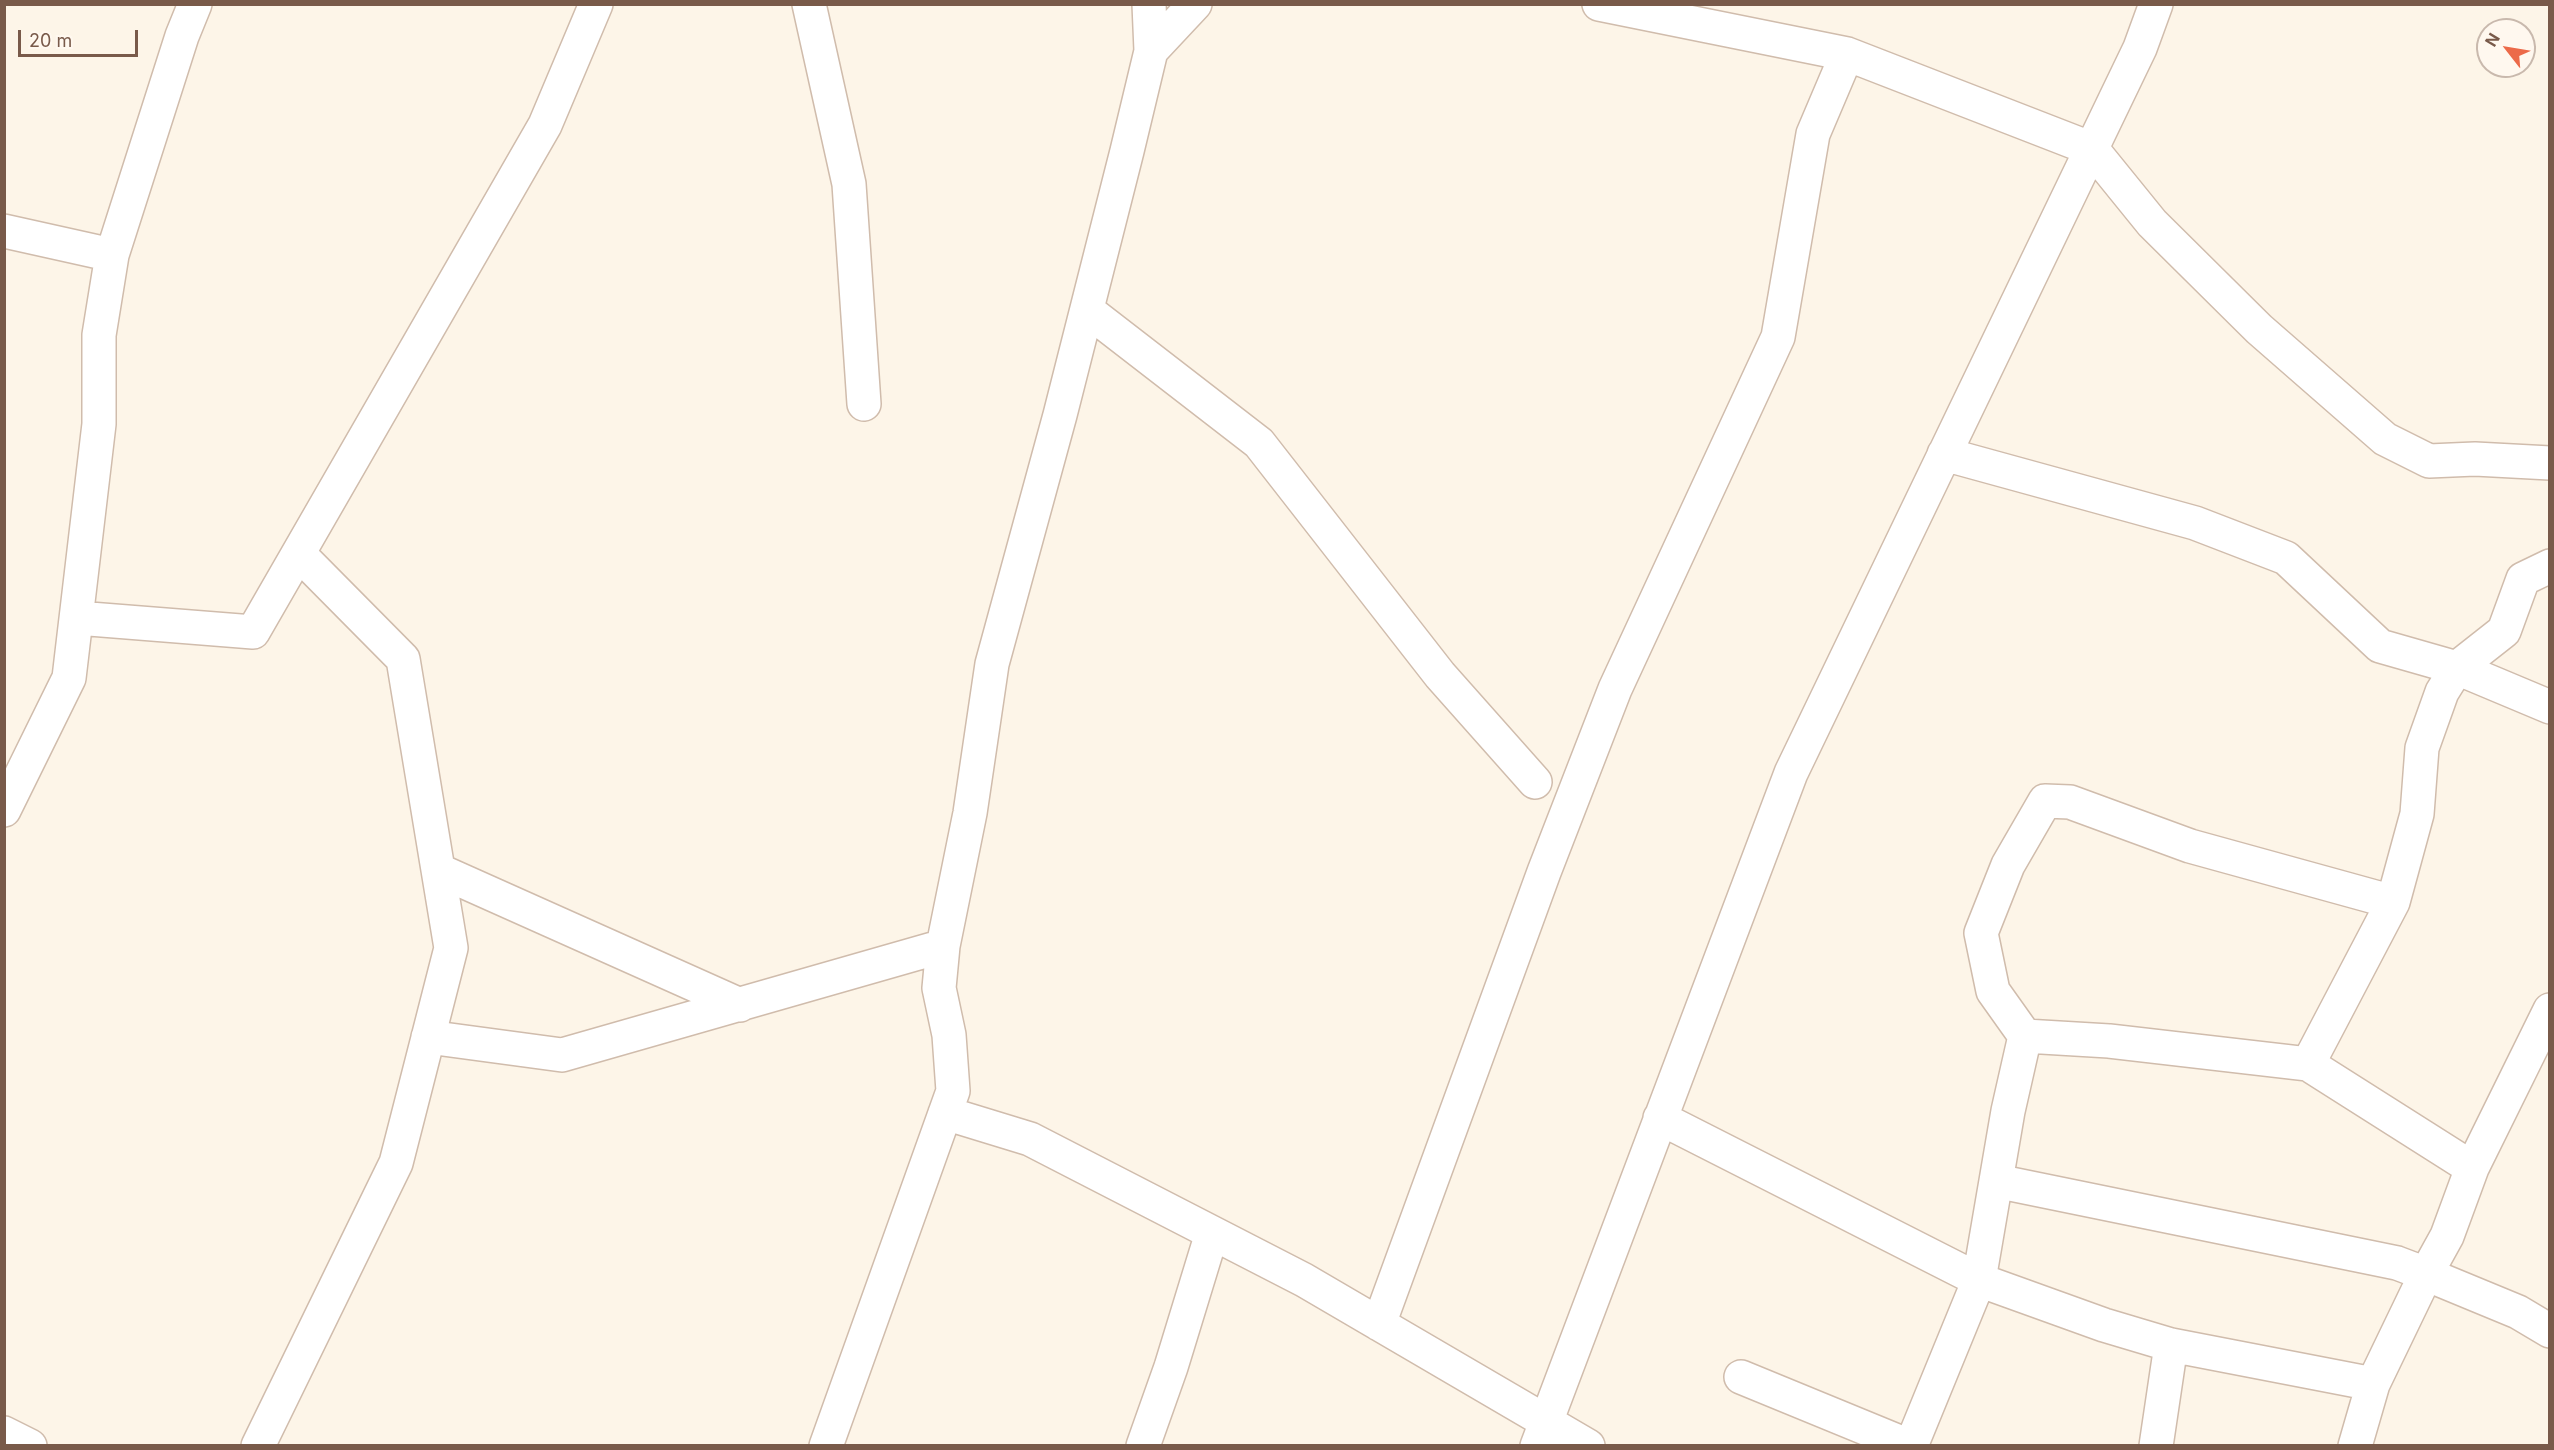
<!DOCTYPE html>
<html>
<head>
<meta charset="utf-8">
<style>
	body { margin:0 }
	#map { position:relative; width:2554px; height:1450px; overflow:hidden; background:#fdf5e8; font-family:Inter,sans-serif }
	canvas { display:block }
	.frame { position:absolute; inset:0; border:6px solid #795a4a; pointer-events:none }
	.north { position:absolute; left:2476px; top:18px; width:60px; height:60px; box-sizing:border-box; background:#fff8ef; border:2px solid #c9b9ad; border-radius:50%; rotate:301deg; font-size:16px; font-weight:700; line-height:24px; text-align:center; color:#795a4a }
	.north::after { content:''; display:block; margin:auto; width:21px; height:27px; background:#ec6a49; clip-path:polygon(50% 0,100% 100%,50% 72%,0 100%) }
	.scale { position:absolute; left:18px; top:30px; width:120px; height:27px; box-sizing:border-box; border:3px solid #795a4a; border-top:0; padding-left:8px; font-size:18px; line-height:21px; white-space:nowrap; color:#795a4a; -webkit-text-stroke:4px #fff8ef; paint-order:stroke }
</style>
</head>
<body>
<div id="map">
<canvas width="2554" height="1450"></canvas>
<div class="frame"></div>
<div class="north">N</div>
<div class="scale">20 m</div>
</div>
<script>
const g = document.querySelector('canvas').getContext('2d');
g.lineJoin = 'round';
const shape = rows => new Path2D(rows.map(r => 'M' + r).join(''));
function stroke(path, color, width, dash) { g.strokeStyle = color; g.lineWidth = width; g.lineCap = dash ? 'butt' : 'round'; g.setLineDash(dash || []); g.stroke(path); }
const minor = shape([
	[809,4,849,184,864,404],
	[1599,4,1847,54,2092,149,2152,223,2259,329,2385,439,2429,461,2475,459,2550,463],
	[1151,51,1195,4],
	[4,231,112,255],
	[1087,310,1259,443,1440,675,1535,782],
	[1944,454,2195,523,2286,558,2380,646,2457,668,2550,707],
	[77,618,253,632,545,125,596,4],
	[4,810,69,678,99,424,99,335,112,255,182,36,195,4],
	[438,870,740,1005],
	[2550,1010,2472,1168,2447,1236,2426,1274,2518,1312,2550,1331],
	[2025,1036,1993,991,1981,933,2008,865,2045,801,2070,802,2190,846,2393,902],
	[428,1037,562,1055,943,946],
	[2308,1064,2472,1168],
	[945,1113,1030,1139,1304,1280,1588,1446],
	[1660,1118,1979,1280,2104,1325,2171,1345,2373,1384],
	[1996,1181,2397,1263,2426,1274,2373,1384,2355,1446],
	[1379,1324,1544,872,1615,689,1778,337,1813,134,1847,54],
	[1741,1377,1909,1446],
	[4,1433,30,1446],
	[258,1446,396,1163,451,948,403,659,299,554],
	[826,1446,953,1091,949,1035,939,988,943,946,970,813,992,664,1060,415,1127,151,1151,51,1149,4],
	[1143,1446,1171,1367,1212,1233],
	[1537,1446,1791,773,2140,48,2156,4],
	[1911,1446,1979,1280,2008,1111,2025,1036,2109,1041,2308,1064,2393,902,2417,814,2422,748,2442,692,2457,668,2504,631,2523,579,2550,566],
	[2156,1446,2171,1345]
]);
stroke(minor, '#d0bcac', 36);
stroke(minor, '#fff', 33);
</script>
</body>
</html>
